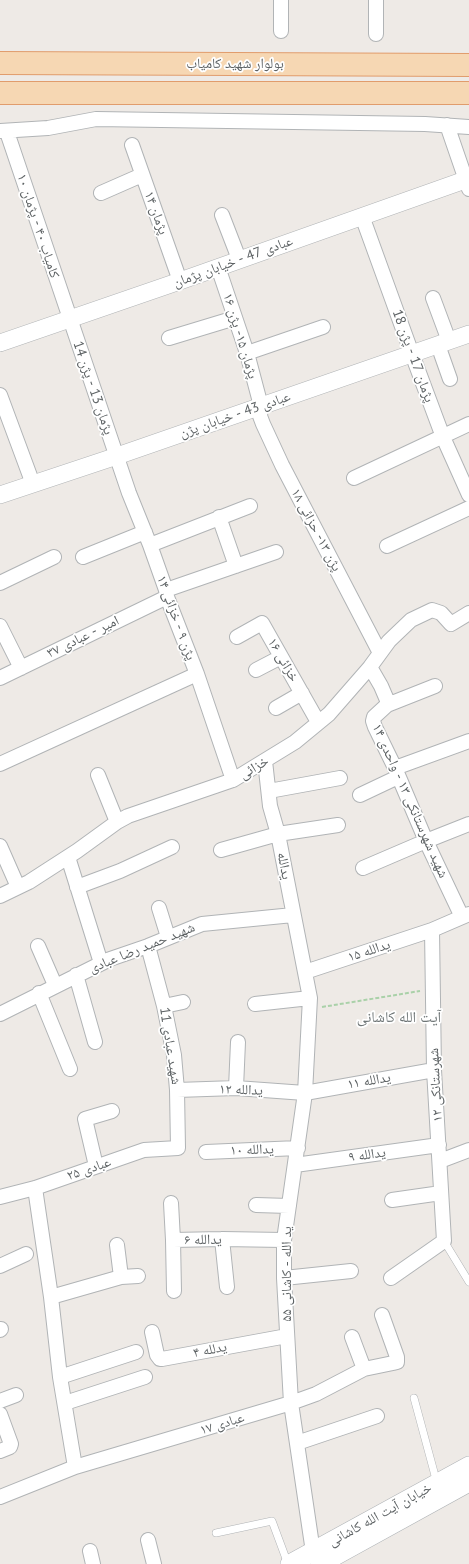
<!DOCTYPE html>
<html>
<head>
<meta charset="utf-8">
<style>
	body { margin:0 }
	canvas { display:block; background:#eeeae6 }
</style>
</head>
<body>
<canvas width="469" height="1564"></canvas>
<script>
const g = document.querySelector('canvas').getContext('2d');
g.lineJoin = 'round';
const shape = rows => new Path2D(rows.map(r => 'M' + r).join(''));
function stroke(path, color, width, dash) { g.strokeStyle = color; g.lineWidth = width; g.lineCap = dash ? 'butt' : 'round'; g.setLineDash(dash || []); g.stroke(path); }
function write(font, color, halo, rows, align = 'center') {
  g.font = font + ' "PT Sans","Noto Naskh Arabic",sans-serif'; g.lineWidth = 3.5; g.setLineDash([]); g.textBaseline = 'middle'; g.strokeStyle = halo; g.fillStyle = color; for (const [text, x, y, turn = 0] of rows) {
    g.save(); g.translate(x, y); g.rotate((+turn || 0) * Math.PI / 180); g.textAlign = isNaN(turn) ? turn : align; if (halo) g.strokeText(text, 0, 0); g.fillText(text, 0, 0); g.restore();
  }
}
const service = shape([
	[444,1241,469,1282],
	[414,1398,437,1483],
	[216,1533,272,1521,288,1564]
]);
const minor = shape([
	[281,0,281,31],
	[376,0,376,34],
	[447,125,469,189],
	[0,131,48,128,96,119,425,124,469,127],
	[7,132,129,493,150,545,166,590,167,597,197,674,233,780],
	[132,145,180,281],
	[101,193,142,175],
	[222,215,239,259],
	[362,216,412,354,443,437,469,495],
	[218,267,247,353,261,406,260,416,263,424,282,465,380,653],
	[433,298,449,341],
	[169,338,235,318],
	[438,345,450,379],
	[247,353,323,327],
	[0,395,33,484],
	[354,478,469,424],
	[219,517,236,566],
	[150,545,250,506],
	[387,546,469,508],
	[83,557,145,532],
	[0,583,54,557],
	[166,590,276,552],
	[0,626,21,668],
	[237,637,262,623,318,722],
	[370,667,381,686,387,700,387,705,374,717,373,721,375,727,395,768,426,841,462,917],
	[256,670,281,657],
	[0,678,167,597],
	[387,705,435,686],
	[276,708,302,693],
	[265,761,270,806,278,834,310,998,305,1093,284,1240,284,1278,291,1403,313,1552],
	[0,764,197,674],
	[395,768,469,741],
	[98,775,117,822],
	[269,791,340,778],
	[360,795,398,777],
	[0,846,18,887],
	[221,850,278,834,338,825],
	[68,857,101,963],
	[363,868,426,841,469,824],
	[77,887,120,871,172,847],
	[0,896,29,882,77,851,117,822,128,816,233,780,295,742,329,714,370,667,389,641,411,620,432,610,441,613,451,624,469,613],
	[159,908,168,937],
	[38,946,55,985],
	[305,972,432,930,469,914],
	[76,975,95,1042],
	[39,993,70,1069],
	[255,1004,310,998],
	[164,1006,183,1002],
	[0,1014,110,959,148,946,202,924,293,915],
	[236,1088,238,1042],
	[177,1090,236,1088,305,1093,434,1070],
	[206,1152,298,1148],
	[440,1161,469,1150],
	[295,1165,439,1145],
	[96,1166,85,1119,112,1111],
	[35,1188,51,1297,60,1377,75,1467],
	[0,1197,35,1188,144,1150,178,1148,177,1090,174,1055,164,1006,148,946],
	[392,1200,441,1193],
	[171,1203,173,1240],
	[256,1205,289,1206],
	[222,1239,227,1287],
	[117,1245,121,1277],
	[0,1266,26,1254],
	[284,1278,351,1271],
	[391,1278,444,1241,434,1070,432,930],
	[174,1291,173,1240,222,1239,284,1240],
	[51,1297,121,1277,138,1276],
	[0,1330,1,1329],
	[152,1332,157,1355,160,1359,162,1359,287,1336],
	[352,1337,364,1369],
	[60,1377,136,1352],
	[0,1401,16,1395],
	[65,1403,145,1377],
	[0,1414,11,1444,10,1447,0,1451],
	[297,1443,377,1416],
	[0,1497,75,1467,291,1403,316,1394,364,1369,393,1363,397,1362,397,1357,382,1315],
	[148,1540,154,1564],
	[90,1551,93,1564]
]);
const tertiary = shape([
	[0,343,180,281,465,180],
	[0,495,117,456,469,334]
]);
const secondary = shape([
	[290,1564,469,1466],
	[320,1564,469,1482]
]);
const primary = shape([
	[0,63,469,65],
	[0,93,469,93]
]);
stroke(service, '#b1b4b6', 8);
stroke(minor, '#b1b4b6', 16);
stroke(tertiary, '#b1b4b6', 18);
stroke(secondary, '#b0b4b7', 20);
stroke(primary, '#e19c6c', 24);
stroke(shape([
	[322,1007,420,991]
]), '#aad1a9', 2, [4, 2]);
stroke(service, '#fff', 7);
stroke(minor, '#fff', 14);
stroke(tertiary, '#fff', 17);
stroke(secondary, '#fff', 19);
stroke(primary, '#f6d7b3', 22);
write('14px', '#5d6264', '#fff', [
	["بولوار شهید کامیاب",235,64],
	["پژمان ۱۴",156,213,70],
	["کامیاب ۴۰ - پژمان ۱۰",38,226,72],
	["عبادی 47 - خیابان پژمان",233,262,-20],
	["پژمان ۱۵- پژن ۱۶",240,336,73],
	["پژمان 17 - پژن 18",413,356,70],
	["پژمان 13 - پژن 14",93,388,71],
	["عبادی 43 - خیابان پژن",235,415,-19],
	["پژن ۱۳- حزائی ۱۸",316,530,62],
	["پژن ۹ - خزائی ۱۴",176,618,70],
	["امیر - عبادی ۳۷",83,637,-26],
	["خزائی ۱۶",283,660,60],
	["خزائی",254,768,-31],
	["شهید شهرستانکی ۱۳ - واحدی ۱۴",410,801,66],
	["یدالله",284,866,79],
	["شهید حمید رضا عبادی",142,948,-22],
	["یدالله ۱۵",369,951,-18],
	["شهید عبادی 11",170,1046,81],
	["یدالله ۱۱",369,1081,-10],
	["شهرستانکی ۱۲",436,1085,-93],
	["یدالله ۱۲",241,1090,2],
	["یدالله ۱۰",252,1150,-2],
	["یدالله ۹",367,1155,-8],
	["عبادی ۲۵",89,1169,-19],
	["یدالله ۶",203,1240,-1],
	["ید الله - کاشانی ۵۵",287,1274,-90],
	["یدلله ۴",210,1350,-11],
	["عبادی ۱۷",222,1424,-17],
	["خیابان آیت الله کاشانی",380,1515,-29]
]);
write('15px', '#6e7576', '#fff', [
	["آیت الله کاشانی",399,1018]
]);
</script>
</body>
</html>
